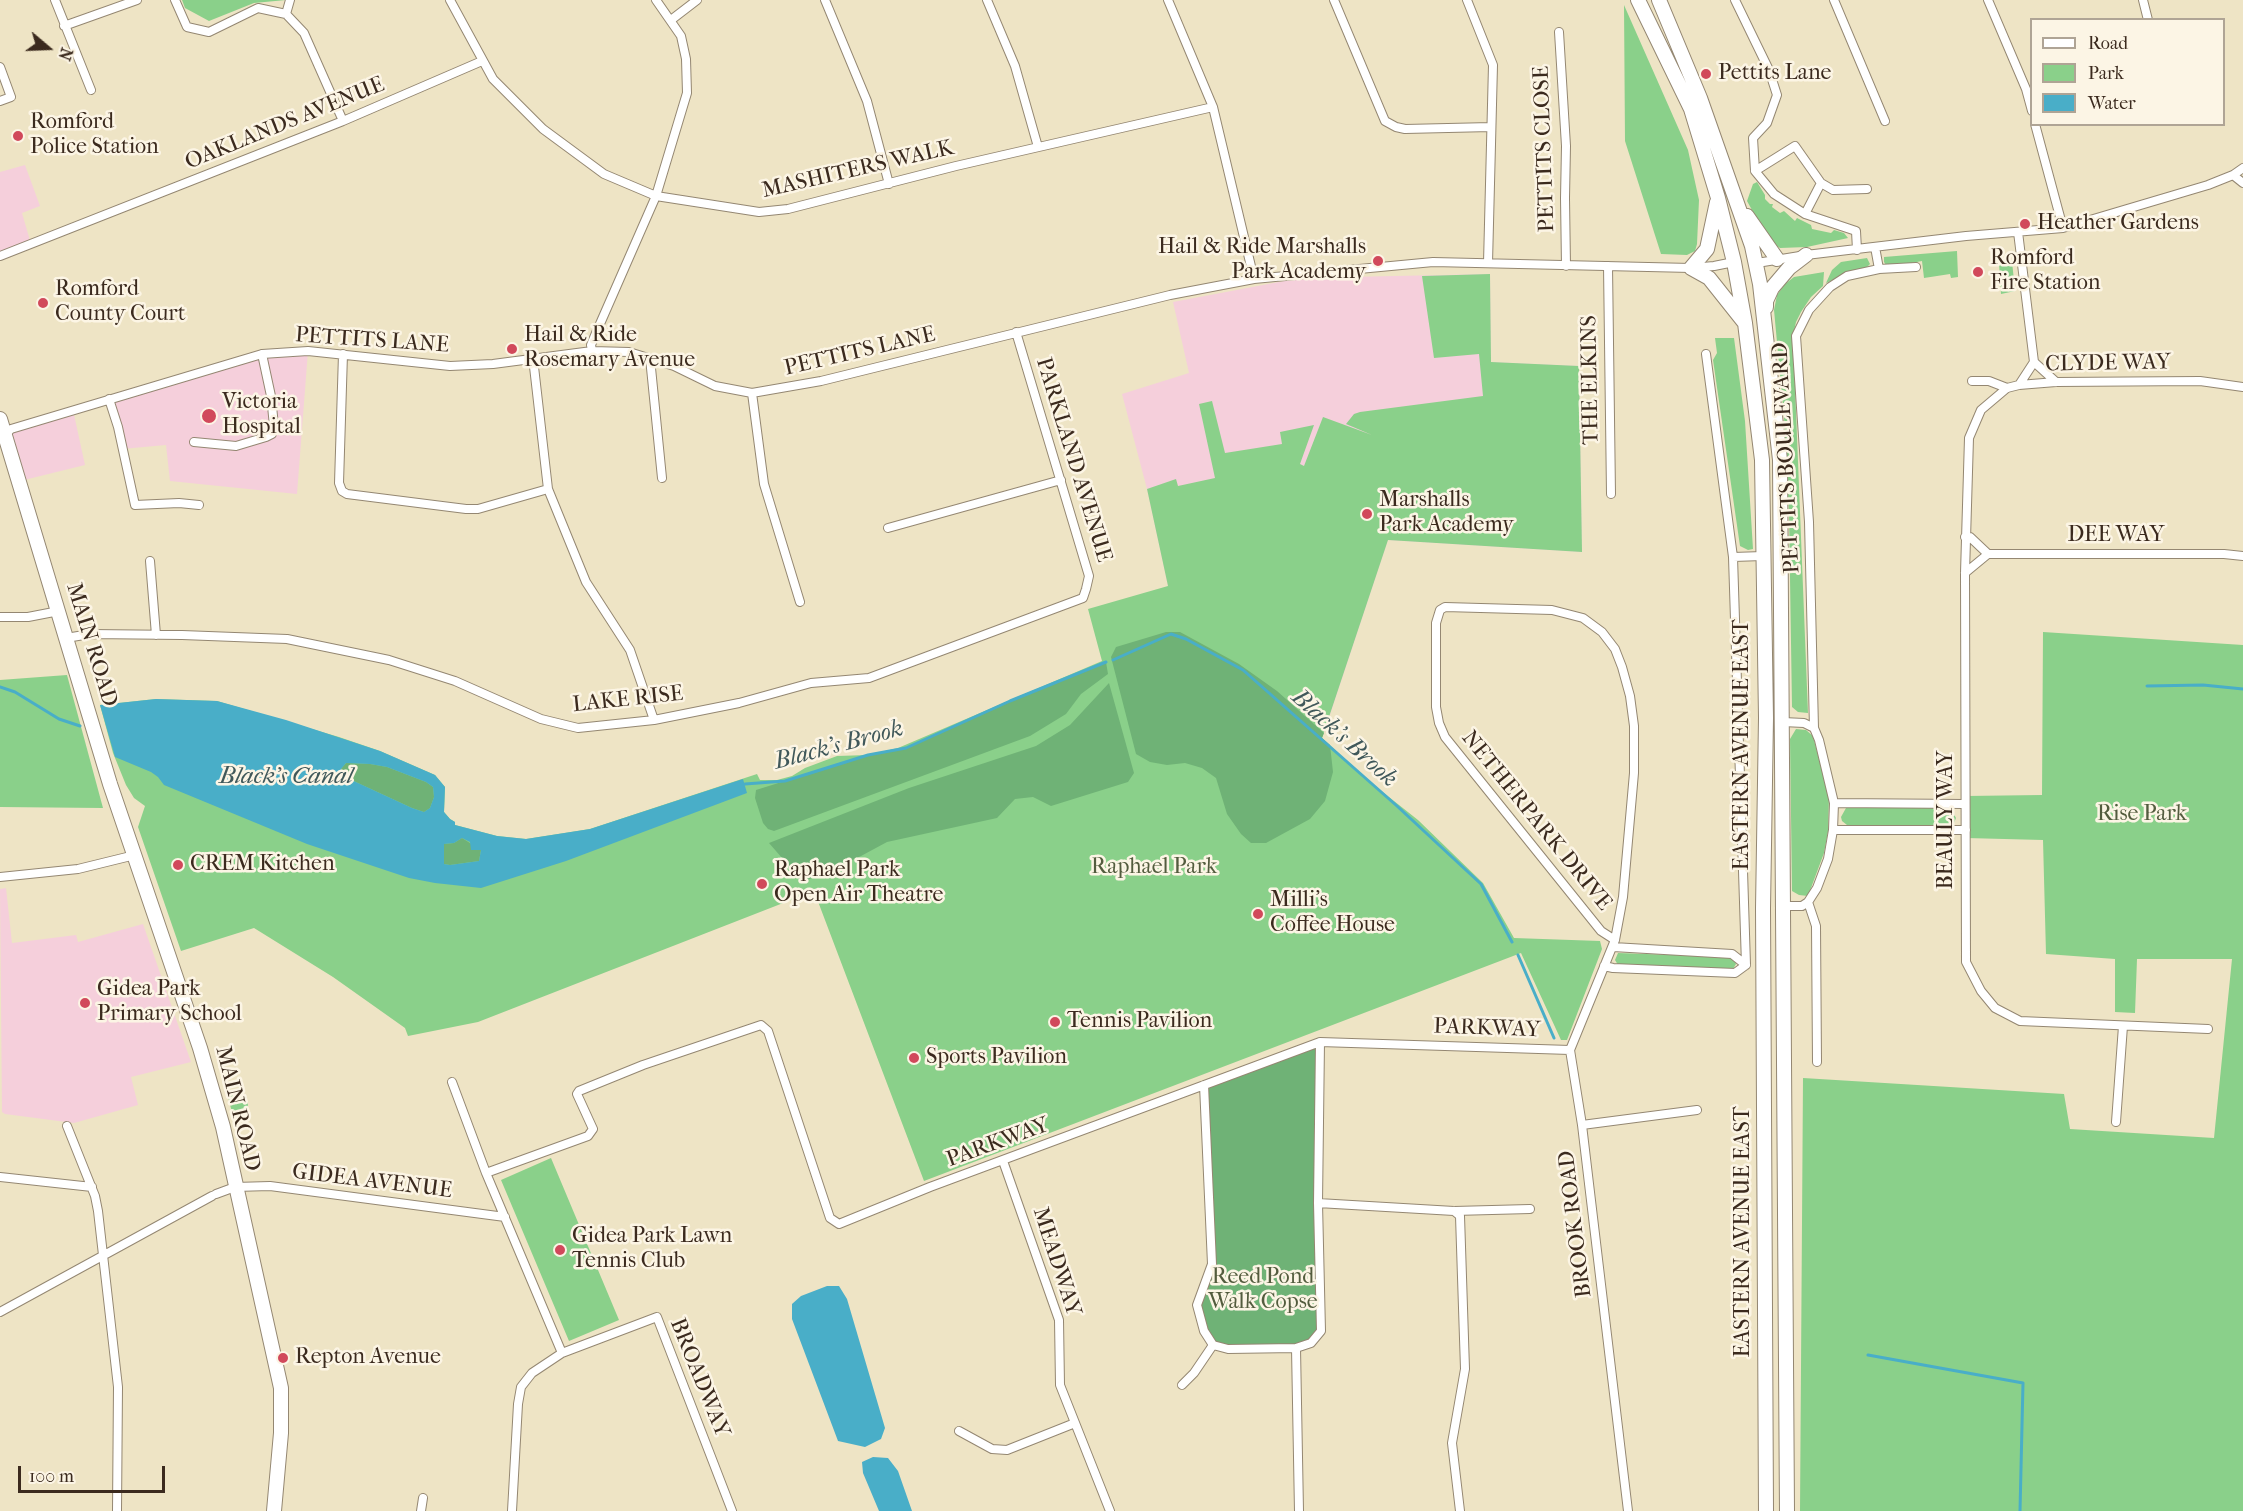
<!DOCTYPE html>
<html>
<head>
<meta charset="utf-8">
<style>
	body { margin:0 }
	#map { position:relative; width:2243px; height:1511px; overflow:hidden; background:#eee4c5; font-family:"IM FELL French Canon",serif }
	canvas { display:block }
	.legend { position:absolute; left:2030px; top:18px; width:195px; height:108px; box-sizing:border-box; background:#fcf5e5; border:2px solid #afa495; margin:0; padding:8px 10px; list-style:none; font-size:18px; color:#3b2a1e }
	.legend li { display:flex; align-items:center; gap:12px; height:30px }
	.legend b { width:30px; border:2px solid #afa495 }
	.north { position:absolute; left:18px; top:18px; width:60px; height:60px; -webkit-text-stroke:4px #fcf5e5; paint-order:stroke; rotate:109deg; font-size:16px; font-weight:700; line-height:24px; text-align:center; color:#3b2a1e }
	.north::after { content:''; display:block; margin:auto; width:21px; height:27px; background:#3b2a1e; clip-path:polygon(50% 0,100% 100%,50% 72%,0 100%) }
	.scale { position:absolute; left:18px; top:1466px; width:147px; height:27px; box-sizing:border-box; border:3px solid #3b2a1e; border-top:0; padding-left:8px; font-size:18px; line-height:21px; white-space:nowrap; color:#3b2a1e; -webkit-text-stroke:4px #fcf5e5; paint-order:stroke }
</style>
</head>
<body>
<div id="map">
<canvas width="2243" height="1511"></canvas>
<ul class="legend">
<li><b style="height:8px;background:#fff"></b>Road</li>
<li><b style="height:16px;background:#8ad08a"></b>Park</li>
<li><b style="height:16px;background:#49aec8"></b>Water</li>
</ul>
<div class="north">N</div>
<div class="scale">100 m</div>
</div>
<script>
const g = document.querySelector('canvas').getContext('2d');
g.lineJoin = 'round';
function paint(path, color) { g.fillStyle = color; g.fill(path, 'evenodd'); }
const shape = rows => new Path2D(rows.map(r => 'M' + r).join(''));
function stroke(path, color, width, dash) { g.strokeStyle = color; g.lineWidth = width; g.lineCap = dash ? 'butt' : 'round'; g.setLineDash(dash || []); g.stroke(path); }
function write(font, color, halo, rows, align = 'center') {
  g.font = font + ' "IM FELL French Canon",serif'; g.lineWidth = 5; g.setLineDash([]); g.textBaseline = 'middle'; g.strokeStyle = halo; g.fillStyle = color; for (const [text, x, y, turn = 0] of rows) {
    g.save(); g.translate(x, y); g.rotate((+turn || 0) * Math.PI / 180); g.textAlign = isNaN(turn) ? turn : align; if (halo) g.strokeText(text, 0, 0); g.fillText(text, 0, 0); g.restore();
  }
}
paint(shape([
	[25,165,40,206,22,213,31,244,0,256,0,172],
	[1490,274,1491,362,1579,366,1582,552,1388,540,1324,733,1168,586,1147,489,1122,394,1189,373,1173,302,1300,278],
	[308,351,297,494,170,481,166,445,122,449,109,399,262,354],
	[73,410,85,465,20,481,6,434],
	[6,888,12,943,76,935,78,942,143,924,191,1062,131,1077,138,1105,74,1123,5,1114,2,1112,0,889]
]), '#f5cfdb');
paint(shape([
	[182,0,286,0,254,3,209,21,185,8],
	[1624,5,1688,150,1699,200,1697,244,1695,251,1687,255,1661,254,1625,141],
	[1757,182,1765,195,1765,199,1770,204,1773,204,1772,207,1780,213,1784,211,1795,221,1797,218,1811,225,1812,229,1831,233,1834,230,1844,233,1848,238,1807,247,1780,248,1774,244,1767,237,1747,201,1753,184],
	[1957,251,1958,277,1951,278,1950,274,1924,278,1922,261,1891,267,1886,265,1884,262,1884,257],
	[1867,258,1870,264,1865,269,1844,275,1826,283,1832,270,1841,262],
	[2012,261,2015,291,2001,294,1999,263],
	[1824,272,1823,286,1811,297,1801,312,1796,322,1793,336,1808,713,1798,712,1792,707,1789,513,1784,417,1774,310,1777,295,1785,284,1794,277],
	[1490,274,1491,362,1579,366,1582,552,1388,540,1322,738,1370,782,1418,820,1483,883,1514,938,1600,941,1602,949,1567,1040,1561,1040,1521,953,924,1181,814,891,478,1022,408,1036,405,1028,333,977,254,928,181,951,138,827,145,806,134,798,126,785,113,753,100,705,156,699,217,701,339,737,380,751,435,775,445,787,444,812,450,819,455,822,455,825,497,836,526,839,590,829,757,774,760,780,777,780,792,776,805,768,837,756,868,755,898,748,1102,661,1088,609,1168,586,1147,489,1176,479,1178,486,1215,478,1199,404,1212,401,1225,453,1282,444,1280,432,1314,425,1300,464,1304,466,1323,417,1372,435,1346,424,1354,414,1360,412,1483,396,1479,354,1434,358,1422,276],
	[1715,338,1734,338,1745,421,1753,549,1748,550,1740,546,1713,360,1717,353],
	[2043,632,2243,645,2243,1511,1800,1511,1803,1078,2064,1094,2070,1129,2214,1138,2232,959,2137,959,2135,1013,2115,1012,2115,959,2046,954,2043,840,1966,838,1966,796,2042,795],
	[67,675,103,808,0,807,0,680],
	[1796,729,1806,730,1813,736,1829,798,1828,832,1824,853,1808,896,1799,895,1792,891,1790,739],
	[1846,808,1946,808,1951,809,1956,818,1954,823,1946,826,1847,825,1842,821,1841,817],
	[1618,953,1730,957,1734,959,1736,964,1733,969,1618,965,1615,960],
	[237,1092,245,1095,248,1105,244,1115,234,1120,227,1093],
	[551,1158,619,1320,569,1341,501,1180]
]), '#8ad08a');
paint(shape([
	[1166,632,1180,632,1239,664,1277,691,1324,733,1322,738,1330,745,1333,772,1325,801,1310,819,1266,843,1251,843,1241,834,1227,814,1216,778,1202,768,1185,763,1167,765,1150,762,1136,754,1111,657,1116,647],
	[1106,662,1108,674,1081,694,1066,714,1030,736,774,831,768,829,763,823,755,798,756,790,868,755,906,748,1010,701],
	[1109,683,1134,773,1128,782,1051,806,1033,797,1015,799,997,818,887,842,861,856,803,882,769,843,909,788,1036,746,1070,725],
	[346,763,370,764,387,767,426,782,433,787,434,797,430,808,424,812,412,808,345,777,341,769],
	[462,838,481,850,479,861,450,865,444,864,444,844,454,843],
	[1320,1042,1321,1331,1311,1343,1296,1348,1213,1345,1197,1305,1212,1264,1204,1085]
]), '#6fb276');
paint(shape([
	[156,699,217,701,286,720,380,751,435,775,445,787,444,812,450,819,455,822,455,825,497,836,526,839,590,829,743,779,747,793,566,861,481,888,435,883,409,878,307,844,164,785,158,777,151,772,115,757,100,705],
	[346,763,370,764,387,767,426,782,433,787,434,797,430,808,424,812,412,808,345,777,341,769],
	[462,838,470,842,471,850,481,850,479,861,450,865,444,864,444,844,454,843],
	[827,1286,839,1286,847,1299,885,1428,881,1439,865,1447,838,1441,792,1319,792,1304,801,1296],
	[873,1457,888,1458,898,1471,912,1511,879,1511,863,1473,862,1462]
]), '#49aec8');
stroke(shape([
	[1113,660,1171,634,1186,639,1243,670,1397,806,1481,884,1512,942],
	[2147,686,2203,685,2243,689],
	[0,687,15,692,59,719,80,726],
	[745,784,785,781,868,755,906,748,1010,701,1106,662],
	[1518,955,1554,1038],
	[1868,1355,2023,1383,2020,1511]
]), '#49aec8', 3);
const minor = shape([
	[55,0,91,90],
	[175,0,187,27,209,32,258,8,286,14,304,33,343,121],
	[450,0,493,79,543,129,604,174,656,196,759,212,788,209,956,166,1213,107],
	[825,0,867,101,889,184],
	[987,0,1015,66,1038,147],
	[1168,0,1213,107,1254,279],
	[1334,0,1385,121,1396,127,1405,129,1491,127],
	[1467,0,1493,65,1488,263],
	[1735,0,1769,70,1777,95,1767,123,1753,138,1755,171,1774,194,1805,214,1856,231,1857,250],
	[1834,0,1885,121],
	[1988,0,2026,89,2032,111],
	[2143,0,2148,20],
	[286,14,290,0],
	[671,20,697,0],
	[64,26,137,0],
	[1559,32,1566,146,1565,198,1566,266],
	[0,67,11,97,0,101],
	[2035,124,2063,228],
	[1755,171,1795,146,1821,183,1805,214],
	[2233,175,2243,183],
	[1821,183,1833,190,1867,189],
	[2018,232,2034,362,2056,382],
	[1875,247,1879,269],
	[0,256,343,121,482,61],
	[1757,263,1806,255,1966,236,2063,228,2208,185,2233,175,2243,168],
	[1608,266,1611,494],
	[592,351,591,345,596,333,656,196,687,93,686,59,681,36,656,0],
	[343,354,339,483,342,491,347,494,466,509,478,509,548,489],
	[1706,354,1733,557,1746,965],
	[533,358,548,489,586,582,630,650,654,720],
	[650,358,662,478],
	[1972,381,1989,381,2007,388],
	[2019,385,2034,362],
	[752,393,764,484,800,602],
	[109,399,118,427,135,505,179,503,199,505],
	[3,437,11,429,262,354,308,351,450,366,493,364,592,351,629,352,674,366,715,386,752,393,821,381,1170,295,1254,279,1433,262,1691,268,1714,266,1734,262],
	[194,442,236,446,266,437,272,434,274,426,271,396,262,354],
	[888,528,1061,480],
	[1988,554,2224,554,2243,556],
	[1733,557,1763,556],
	[150,561,156,635],
	[1965,573,1988,554,1970,537,1965,537],
	[0,617,28,617,59,611],
	[66,638,90,634,182,635,287,639,389,660,455,681,541,719,578,728,654,720,739,703,811,683,869,678,1083,598,1086,589,1089,576,1016,332],
	[1783,722,1804,723,1814,728],
	[1834,803,1965,804],
	[1833,830,1966,830],
	[0,877,78,869,135,855],
	[1784,906,1802,906,1808,902],
	[1615,940,1601,931,1445,737,1439,723,1436,707,1436,623,1440,610,1445,607,1552,610,1583,618,1602,632,1615,649,1622,667,1630,696,1634,726,1634,773,1623,897,1615,940,1570,1050,1582,1125,1628,1511],
	[1613,947,1732,954,1746,965],
	[1604,966,1613,968,1735,973,1746,965],
	[2208,1029,2020,1021,1995,1008,1981,991,1966,962,1965,573,1969,438,1981,410,2007,388,2019,385,2056,382,2200,381,2243,387],
	[1817,1062,1816,926,1808,902,1817,888,1828,859,1833,830,1834,803,1819,740,1814,728,1809,522,1796,336,1809,310,1830,287,1847,276,1879,269,1916,267],
	[452,1082,486,1173],
	[1204,1085,1212,1264,1197,1305,1204,1331,1213,1345,1228,1349,1296,1348],
	[2116,1122,2123,1026],
	[1582,1125,1697,1110],
	[67,1126,95,1196,98,1211,118,1387,117,1511],
	[1003,1161,1059,1320,1060,1385,1110,1511],
	[0,1177,92,1187],
	[216,1194,235,1187,270,1186,505,1217],
	[1318,1203,1454,1211,1530,1209],
	[1454,1211,1460,1216,1465,1369,1452,1443,1460,1511],
	[0,1312,212,1196],
	[562,1353,486,1173,588,1136,593,1129,577,1094,579,1091,643,1065,761,1025,768,1031,830,1218,839,1224,930,1187,1320,1042,1570,1050],
	[1182,1385,1194,1373,1213,1345],
	[959,1431,992,1449,1007,1450,1075,1423],
	[421,1511,423,1498],
	[512,1511,518,1404,521,1387,532,1373,562,1353,657,1317,732,1511],
	[1299,1511,1296,1348,1311,1343,1321,1331,1318,1203,1320,1042]
]);
const primary = shape([
	[0,419,110,784,200,1048,223,1127,281,1388,281,1433,274,1511]
]);
const trunk = shape([
	[1638,0,1691,109,1718,198,1734,262,1745,323,1762,460,1766,718,1763,908,1766,1511],
	[1659,0,1700,98,1752,246,1760,284,1780,460,1787,1511],
	[1717,202,1707,249,1691,268,1709,278,1744,322],
	[1747,216,1777,259],
	[1766,307,1766,301,1772,288,1789,268,1806,255]
]);
stroke(minor, '#948772', 10);
stroke(primary, '#948772', 16);
stroke(trunk, '#948772', 16);
stroke(minor, '#fff', 8);
stroke(primary, '#fff', 14);
stroke(trunk, '#fff', 14);
for (const [x, y, r, color] of [
	[1706,74,6,"#d1495b"],
	[18,136,6,"#d1495b"],
	[2025,224,6,"#d1495b"],
	[1378,261,6,"#d1495b"],
	[1978,272,6,"#d1495b"],
	[43,303,6,"#d1495b"],
	[512,349,6,"#d1495b"],
	[209,416,8,"#d1495b"],
	[1367,514,6,"#d1495b"],
	[178,865,6,"#d1495b"],
	[762,884,6,"#d1495b"],
	[1258,914,6,"#d1495b"],
	[85,1003,6,"#d1495b"],
	[1055,1022,6,"#d1495b"],
	[914,1058,6,"#d1495b"],
	[560,1250,6,"#d1495b"],
	[283,1358,6,"#d1495b"]
]) { const dot = new Path2D(); dot.arc(x, y, r, 0, 2 * Math.PI); g.fillStyle = color; g.fill(dot); stroke(dot, '#fcf5e5', 2); }
write('22px', '#3b2a1e', '#fcf5e5', [
	["Pettits Lane",1718,74],
	["Romford",30,123],
	["Police Station",30,148],
	["Heather Gardens",2037,224],
	["Hail & Ride Marshalls",1366,248,"right"],
	["Park Academy",1366,273,"right"],
	["Romford",1990,259],
	["Fire Station",1990,284],
	["Romford",55,290],
	["County Court",55,315],
	["Hail & Ride",524,336],
	["Rosemary Avenue",524,361],
	["Victoria",222,403],
	["Hospital",222,428],
	["Marshalls",1379,501],
	["Park Academy",1379,526],
	["CREM Kitchen",190,865],
	["Raphael Park",774,871],
	["Open Air Theatre",774,896],
	["Milli's",1270,901],
	["Coffee House",1270,926],
	["Gidea Park",97,990],
	["Primary School",97,1015],
	["Tennis Pavilion",1067,1022],
	["Sports Pavilion",926,1058],
	["Gidea Park Lawn",572,1237],
	["Tennis Club",572,1262],
	["Repton Avenue",295,1358]
], 'left');
write('22px', '#3b2a1e', '#fcf5e5', [
	["OAKLANDS AVENUE",285,124,-22],
	["PETTITS CLOSE",1545,149,-92],
	["MASHITERS WALK",858,170,-13],
	["PETTITS LANE",372,341,4],
	["PETTITS LANE",860,352,-13],
	["CLYDE WAY",2108,364,-1],
	["THE ELKINS",1591,380,-91],
	["PETTITS BOULEVARD",1787,458,-93],
	["PARKLAND AVENUE",1073,460,73],
	["DEE WAY",2116,536],
	["MAIN ROAD",91,645,73],
	["LAKE RISE",628,700,-6],
	["EASTERN AVENUE EAST",1743,745,-90],
	["BEAULY WAY",1947,820,-90],
	["NETHERPARK DRIVE",1536,821,51],
	["PARKWAY",1487,1029,2],
	["MAIN ROAD",237,1109,76],
	["PARKWAY",998,1143,-20],
	["GIDEA AVENUE",372,1182,7],
	["BROOK ROAD",1576,1224,-97],
	["EASTERN AVENUE EAST",1744,1232,-90],
	["MEADWAY",1056,1262,72],
	["BROADWAY",699,1378,68]
]);
write('22px', '#535c3e', '#fcf5e5', [
	["Rise Park",2142,815],
	["Raphael Park",1154,868],
	["Reed Pond",1263,1278],
	["Walk Copse",1263,1303]
]);
write('italic 24px', '#40585a', '#fcf5e5', [
	["Black's Brook",1344,739,42],
	["Black's Brook",839,746,-15],
	["Black's Canal",286,777]
]);
</script>
</body>
</html>
